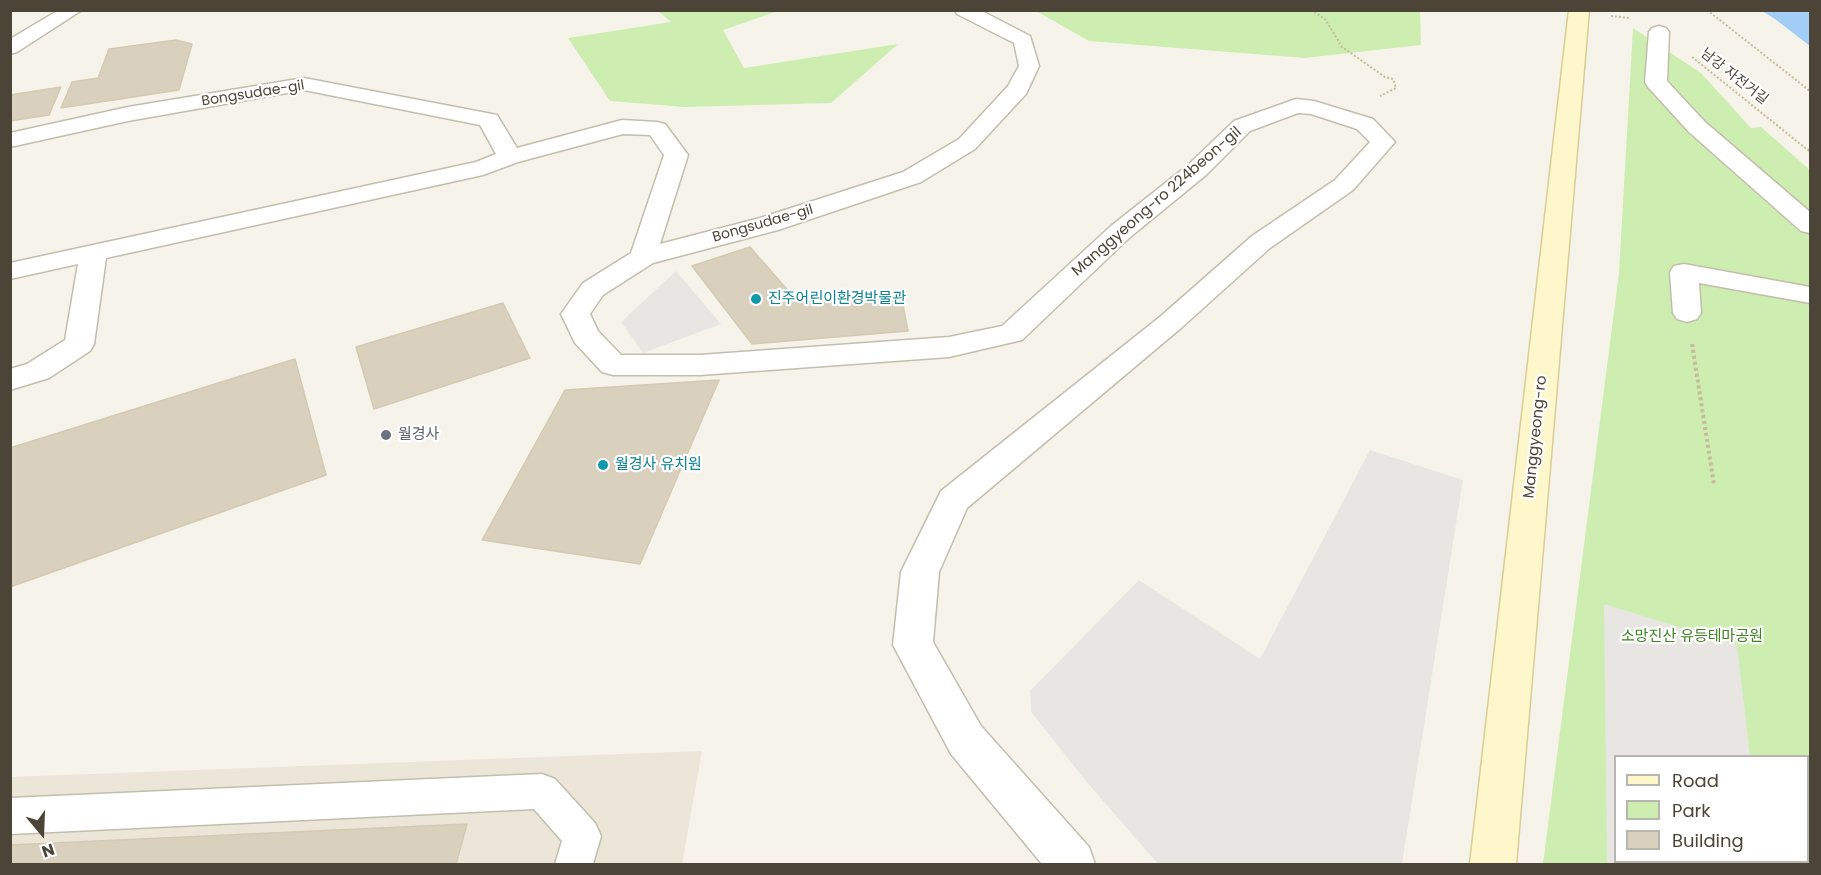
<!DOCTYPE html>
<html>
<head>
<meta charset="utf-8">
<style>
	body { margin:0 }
	#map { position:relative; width:1821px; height:875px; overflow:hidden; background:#f6f4ea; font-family:Poppins,sans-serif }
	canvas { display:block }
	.frame { position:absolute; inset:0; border:12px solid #4c4537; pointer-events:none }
	.legend { position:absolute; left:1614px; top:755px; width:195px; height:108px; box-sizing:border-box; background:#fff; border:2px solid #b7b5af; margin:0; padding:8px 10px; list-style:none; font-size:18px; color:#4c4537 }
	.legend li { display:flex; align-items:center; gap:12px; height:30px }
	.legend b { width:30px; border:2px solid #b7b5af }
	.north { position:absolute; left:12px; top:803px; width:60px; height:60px; -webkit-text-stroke:4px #fff; paint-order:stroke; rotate:161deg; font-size:16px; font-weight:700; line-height:24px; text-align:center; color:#4c4537 }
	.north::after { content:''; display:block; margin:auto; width:21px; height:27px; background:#4c4537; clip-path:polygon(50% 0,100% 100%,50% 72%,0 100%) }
</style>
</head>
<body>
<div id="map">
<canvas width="1821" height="875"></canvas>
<div class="frame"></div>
<ul class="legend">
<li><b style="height:8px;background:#fff7cc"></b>Road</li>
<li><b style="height:16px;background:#cdeeb0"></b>Park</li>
<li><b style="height:16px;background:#d9d1be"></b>Building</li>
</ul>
<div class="north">N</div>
</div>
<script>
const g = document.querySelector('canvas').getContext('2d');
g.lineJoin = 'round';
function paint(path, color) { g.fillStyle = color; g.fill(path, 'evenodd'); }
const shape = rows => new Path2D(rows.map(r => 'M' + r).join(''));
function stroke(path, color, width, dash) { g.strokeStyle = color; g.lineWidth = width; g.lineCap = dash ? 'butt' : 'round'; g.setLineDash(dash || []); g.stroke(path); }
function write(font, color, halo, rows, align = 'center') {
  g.font = font + ' Poppins,"Noto Sans KR",sans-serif'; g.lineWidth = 4.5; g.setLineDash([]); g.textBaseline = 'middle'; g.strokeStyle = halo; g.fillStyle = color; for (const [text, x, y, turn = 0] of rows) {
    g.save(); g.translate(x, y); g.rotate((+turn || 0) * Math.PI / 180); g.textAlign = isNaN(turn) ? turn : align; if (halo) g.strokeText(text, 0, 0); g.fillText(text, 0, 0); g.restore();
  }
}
paint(shape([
	[702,751,682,864,11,864,10,777]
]), '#ebe6d8');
paint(shape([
	[778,11,723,30,744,68,898,44,831,103,685,107,610,101,568,38,671,22,658,11],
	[1036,11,1420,11,1421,45,1305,58,1089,41],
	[1633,28,1701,73,1751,128,1761,127,1810,170,1810,864,1543,864,1619,273],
	[1616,756,1808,756,1808,862,1616,862]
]), '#cdeeb0');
paint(shape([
	[676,271,721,324,643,353,621,322],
	[1370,450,1463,480,1402,864,1158,864,1085,780,1031,712,1030,691,1139,580,1260,659],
	[1604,604,1737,645,1750,756,1616,756,1616,862,1762,862,1763,864,1607,864]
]), '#e8e6e2');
paint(shape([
	[1762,11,1810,11,1810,46,1775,19]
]), '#a2cdf7');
const building = shape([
	[176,40,192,44,179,90,61,108,72,82,98,78,109,49,176,40],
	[61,87,49,115,10,121,10,95,61,87],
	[750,247,799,303,901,295,908,331,752,344,692,266,750,247],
	[503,303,530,358,374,409,356,347,503,303],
	[295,359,326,475,10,587,10,448,295,359],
	[719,380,640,564,482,540,565,390,719,380],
	[467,824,456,864,10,864,10,845,467,824]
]);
paint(building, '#d9d1be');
stroke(building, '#d5cab1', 1.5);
const lane = shape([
	[542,774,555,779,595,823,601,836,593,864,555,864,562,841,534,809,10,834,10,798,542,774]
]);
const street = shape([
	[59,10,82,10,17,52,10,54,10,39,59,10],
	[955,10,980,10,1030,36,1039,66,1026,94,975,149,921,182,778,230,653,263,603,295,590,314,598,331,621,355,700,355,949,337,1002,326,1111,226,1188,165,1234,121,1296,99,1314,101,1373,119,1395,142,1353,190,1270,248,1181,328,967,508,939,572,933,642,981,726,1089,847,1095,864,1042,864,951,754,893,645,901,572,941,491,1161,316,1252,236,1335,180,1370,142,1357,129,1311,114,1298,113,1250,131,1206,175,1129,238,1022,340,949,357,700,375,613,375,602,372,575,343,561,314,583,283,631,253,664,155,650,135,623,134,518,162,483,175,106,258,94,344,90,351,49,378,10,390,10,369,27,364,65,340,78,264,10,279,10,263,476,162,496,154,480,125,304,90,128,121,10,147,10,133,128,107,304,78,497,115,517,148,622,120,657,122,665,124,688,155,660,244,760,218,903,172,959,139,1008,86,1019,66,1014,43,957,14,955,10],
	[1659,26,1666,28,1669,32,1667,81,1705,122,1810,212,1810,233,1801,231,1689,132,1648,87,1645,82,1649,32,1652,28,1659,26],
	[1684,264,1810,287,1810,303,1699,283,1701,313,1697,319,1687,322,1677,319,1673,313,1670,272,1674,266,1684,264]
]);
const secondary = shape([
	[1569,10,1589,10,1516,864,1470,864,1569,10]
]);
stroke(lane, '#c3bdac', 3);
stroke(street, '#c3bdac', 3);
stroke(secondary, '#dace96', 3);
stroke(shape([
	[1311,10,1325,19,1342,47,1385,77,1393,79,1396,88,1380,96],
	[1707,10,1810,91],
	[1611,16,1630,18],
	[1692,57,1809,151]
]), '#c6bb9b', 2, [2, 2]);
stroke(shape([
	[1808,149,1810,151]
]), '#c6bb9b', 3, [2, 2]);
stroke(shape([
	[1692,344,1714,485]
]), '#c6bb9b', 4, [3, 3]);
paint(lane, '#fff');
paint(street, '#fff');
paint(secondary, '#fff7cc');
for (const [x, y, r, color] of [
	[756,299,6,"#0f9aa8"],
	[386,435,6,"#6b7280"],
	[603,465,6,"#0f9aa8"]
]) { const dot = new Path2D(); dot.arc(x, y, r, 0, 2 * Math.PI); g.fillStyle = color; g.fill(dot); stroke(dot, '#fff', 2); }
write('14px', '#4c4537', '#fff', [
	["남강 자전거길",1734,77,38],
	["Bongsudae-gil",253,94,-9],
	["Bongsudae-gil",763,224,-16]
]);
write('15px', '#4c4537', '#fff', [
	["Manggyeong-ro 224beon-gil",1157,202,-41],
	["Manggyeong-ro",1536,437,-84]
]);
write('15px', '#0d838f', '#fff', [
	["진주어린이환경박물관",768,299],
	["월경사 유치원",615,465]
], 'left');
write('15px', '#5b616d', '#fff', [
	["월경사",398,435]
], 'left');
write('15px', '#408423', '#fff', [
	["소망진산 유등테마공원",1692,637]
]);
</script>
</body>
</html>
